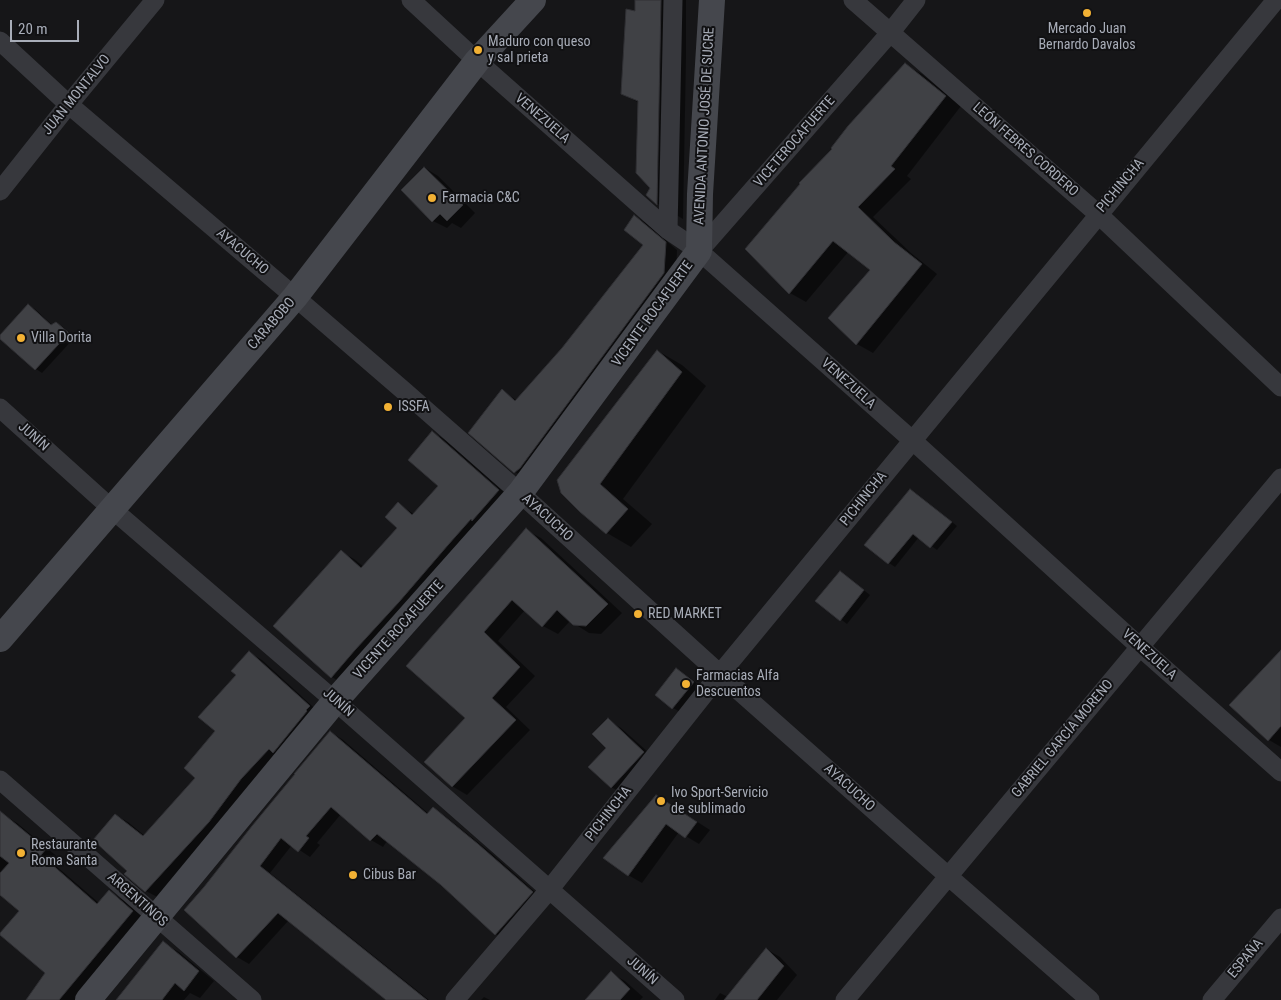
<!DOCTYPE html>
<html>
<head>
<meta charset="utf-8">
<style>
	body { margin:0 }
	#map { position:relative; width:1281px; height:1000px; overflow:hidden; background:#161618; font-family:"Roboto Condensed",sans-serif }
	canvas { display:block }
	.scale { position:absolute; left:10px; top:20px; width:69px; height:22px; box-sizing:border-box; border:2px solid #a8adb8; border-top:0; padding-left:6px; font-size:15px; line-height:18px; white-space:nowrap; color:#a8adb8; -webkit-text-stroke:4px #111113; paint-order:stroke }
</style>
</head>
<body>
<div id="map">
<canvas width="1281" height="1000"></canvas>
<div class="scale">20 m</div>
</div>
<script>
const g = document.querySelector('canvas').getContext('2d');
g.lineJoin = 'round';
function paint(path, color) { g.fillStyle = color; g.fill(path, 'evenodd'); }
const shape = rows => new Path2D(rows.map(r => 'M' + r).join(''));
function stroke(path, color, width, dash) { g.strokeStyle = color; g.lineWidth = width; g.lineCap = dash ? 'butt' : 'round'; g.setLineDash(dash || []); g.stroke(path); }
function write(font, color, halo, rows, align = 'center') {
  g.font = font + ' "Roboto Condensed",sans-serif'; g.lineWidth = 4; g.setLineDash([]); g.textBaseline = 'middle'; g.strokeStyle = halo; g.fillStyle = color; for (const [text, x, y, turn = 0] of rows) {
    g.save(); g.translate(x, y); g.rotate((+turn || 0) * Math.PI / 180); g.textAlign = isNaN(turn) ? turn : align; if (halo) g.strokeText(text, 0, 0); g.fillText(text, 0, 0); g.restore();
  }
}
paint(shape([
	[636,0,686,0,686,58,683,219,658,204,647,195,652,188,639,103,623,94,636,12],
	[905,65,922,74,961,106,907,176,911,179,873,217,911,253,937,274,873,353,857,344,872,270,849,251,806,302,790,293,746,249],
	[425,168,438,176,475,213,461,228,452,223,447,228,433,221],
	[634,216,646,223,677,250,676,280,527,479,515,472,470,432,502,391,518,401,563,349,645,245],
	[29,306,35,309,52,325,56,323,63,327,75,337,42,373,36,369,0,337],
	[658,351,682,365,706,386,623,499,652,524,631,547,607,533,581,511],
	[433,433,446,440,511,498,344,685,332,677,341,552,354,559,364,567,398,527,398,504,414,514,439,486],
	[911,490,917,494,957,526,937,550,919,537,895,567,889,563,866,544],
	[526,530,541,538,622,613,601,634,589,633,570,621,558,634,543,626,525,610,498,641,535,676,506,707,530,730,467,795,452,786,467,718,408,666],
	[846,576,870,595,847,624,817,601],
	[1281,652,1281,747,1269,740],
	[250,653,262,660,322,715,159,898,146,891,129,871,115,815,128,822,145,836,197,778,237,675],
	[677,670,690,678,706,690,686,715,673,708],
	[608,720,621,728,657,760,625,795,611,787,608,748],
	[330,732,342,739,429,814,433,809,445,816,490,852,543,899,507,941,496,934,442,884,387,841,383,847,371,840,341,814,317,843,320,845,310,857,292,845,270,873,429,1000,388,1000,289,920,249,964,237,957,185,910],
	[657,796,710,830,699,844,679,832,642,883,628,875],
	[2,814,17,823,60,859,55,865,99,903,109,892,125,901,148,921,82,1000,27,1000,47,973,20,910,0,894,0,817],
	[163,943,179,952,214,981,200,998,190,993,184,1000,117,1000],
	[766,949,780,957,797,975,777,1000,715,1000,720,993,728,997],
	[611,973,625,981,643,997,640,1000,586,1000],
	[484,997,490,1000,481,1000]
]), '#0007');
const building = shape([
	[635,0,661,0,657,205,646,195,650,188,636,173,638,101,621,94,626,9,635,11,635,0],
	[905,63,946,96,891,166,895,169,858,207,894,242,922,264,856,345,828,318,870,270,833,241,789,294,745,249,800,184,799,183,832,149,831,148,848,126,905,63],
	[424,167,463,205,447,221,440,214,432,222,401,190,424,167],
	[634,215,666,242,664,273,520,468,514,473,468,433,502,389,515,401,562,348,643,245,624,230,634,215],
	[28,304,51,325,56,322,69,333,35,370,0,339,0,335,28,304],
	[657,350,682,372,600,484,628,509,606,534,580,512,561,493,557,480,657,350],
	[432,431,499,490,472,521,471,519,448,545,399,602,355,650,331,678,273,626,341,550,361,568,397,528,385,517,398,502,412,515,438,486,408,460,432,431],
	[910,489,952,522,930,548,913,534,888,564,864,545,910,489],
	[526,528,608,604,586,626,573,625,557,610,542,627,512,600,484,632,520,667,492,698,516,720,452,787,424,762,465,718,406,666,498,561,526,528],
	[840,571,864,590,840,621,815,601,840,571],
	[1281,650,1281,726,1268,741,1229,705,1281,650],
	[249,651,310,706,306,710,307,711,273,753,269,749,241,779,209,822,145,892,124,874,127,871,93,840,115,814,143,836,195,778,184,768,215,731,198,717,236,675,231,671,249,651],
	[676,668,694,682,672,709,655,695,676,668],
	[608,718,644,752,611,788,588,767,606,748,592,734,608,718],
	[330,731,427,814,433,807,478,844,533,892,495,935,441,885,377,834,370,841,331,807,306,836,309,838,298,852,281,838,260,866,427,1000,386,1000,278,913,236,958,184,910,204,887,252,826,295,774,294,774,330,731],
	[656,795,697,822,685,838,666,824,628,876,603,858,656,795],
	[0,811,46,849,41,855,97,904,109,890,133,911,59,1000,26,1000,45,973,0,935,0,933,19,911,0,895,0,873,9,863,0,856,0,811],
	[163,941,199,971,184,991,175,983,162,1000,116,1000,163,941],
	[766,948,784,966,757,1000,724,1000,766,948],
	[611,971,630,989,620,1000,585,1000,611,971]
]);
paint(building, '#404145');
stroke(building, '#303034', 1);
stroke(shape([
	[411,0,477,61,668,230,699,251,912,440,1140,647,1281,772],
	[853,0,1098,214,1281,387],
	[0,41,67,103,295,297,404,391,520,493,720,674,948,876,1090,1000],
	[0,191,69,104,155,0],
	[668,230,673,0],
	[699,251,890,33,916,0],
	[0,408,112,509,335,701,675,1000],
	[0,780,252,1000],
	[455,1000,549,890,720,674,1276,0],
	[845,1000,1281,478],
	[1212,1000,1281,918]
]), '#37383d', 19);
stroke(shape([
	[0,639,295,297,477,61,533,0],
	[88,1000,335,701,520,493,699,251,700,194,712,0]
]), '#45474d', 26);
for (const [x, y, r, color] of [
	[1087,13,5,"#f2b134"],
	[478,50,5,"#f2b134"],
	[432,198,5,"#f2b134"],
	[21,338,5,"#f2b134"],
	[388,407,5,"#f2b134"],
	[638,614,5,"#f2b134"],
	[686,684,5,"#f2b134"],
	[661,801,5,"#f2b134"],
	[21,853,5,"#f2b134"],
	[353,875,5,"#f2b134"]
]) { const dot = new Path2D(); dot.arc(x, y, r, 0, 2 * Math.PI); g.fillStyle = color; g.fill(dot); stroke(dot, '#111113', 2); }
write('14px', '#a8adb8', '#111113', [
	["Mercado Juan",1087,29,"center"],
	["Bernardo Davalos",1087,45,"center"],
	["Maduro con queso",488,42],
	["y sal prieta",488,58],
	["Farmacia C&C",442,198],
	["Villa Dorita",31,338],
	["ISSFA",398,407],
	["RED MARKET",648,614],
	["Farmacias Alfa",696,676],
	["Descuentos",696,692],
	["Ivo Sport-Servicio",671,793],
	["de sublimado",671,809],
	["Restaurante",31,845],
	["Roma Santa",31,861],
	["Cibus Bar",363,875]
], 'left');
write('14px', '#a8adb8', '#111113', [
	["JUAN MONTALVO",77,95,-51],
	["VENEZUELA",542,119,41],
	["AVENIDA ANTONIO JOSÉ DE SUCRE",705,126,-87],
	["VICETEROCAFUERTE",795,142,-49],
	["LEÓN FEBRES CORDERO",1025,150,41],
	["PICHINCHA",1121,186,-50],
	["AYACUCHO",242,252,40],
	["VICENTE ROCAFUERTE",653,314,-54],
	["CARABOBO",272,324,-49],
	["VENEZUELA",848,384,42],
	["JUNÍN",33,437,42],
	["PICHINCHA",864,499,-51],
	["AYACUCHO",547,518,42],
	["VICENTE ROCAFUERTE",399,630,-48],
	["VENEZUELA",1149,655,42],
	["JUNÍN",338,703,41],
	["GABRIEL GARCÍA MORENO",1063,739,-50],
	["AYACUCHO",849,788,42],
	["PICHINCHA",609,814,-52],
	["ARGENTINOS",137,900,41],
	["ESPAÑA",1246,959,-50],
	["JUNÍN",642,971,41]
]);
</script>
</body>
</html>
